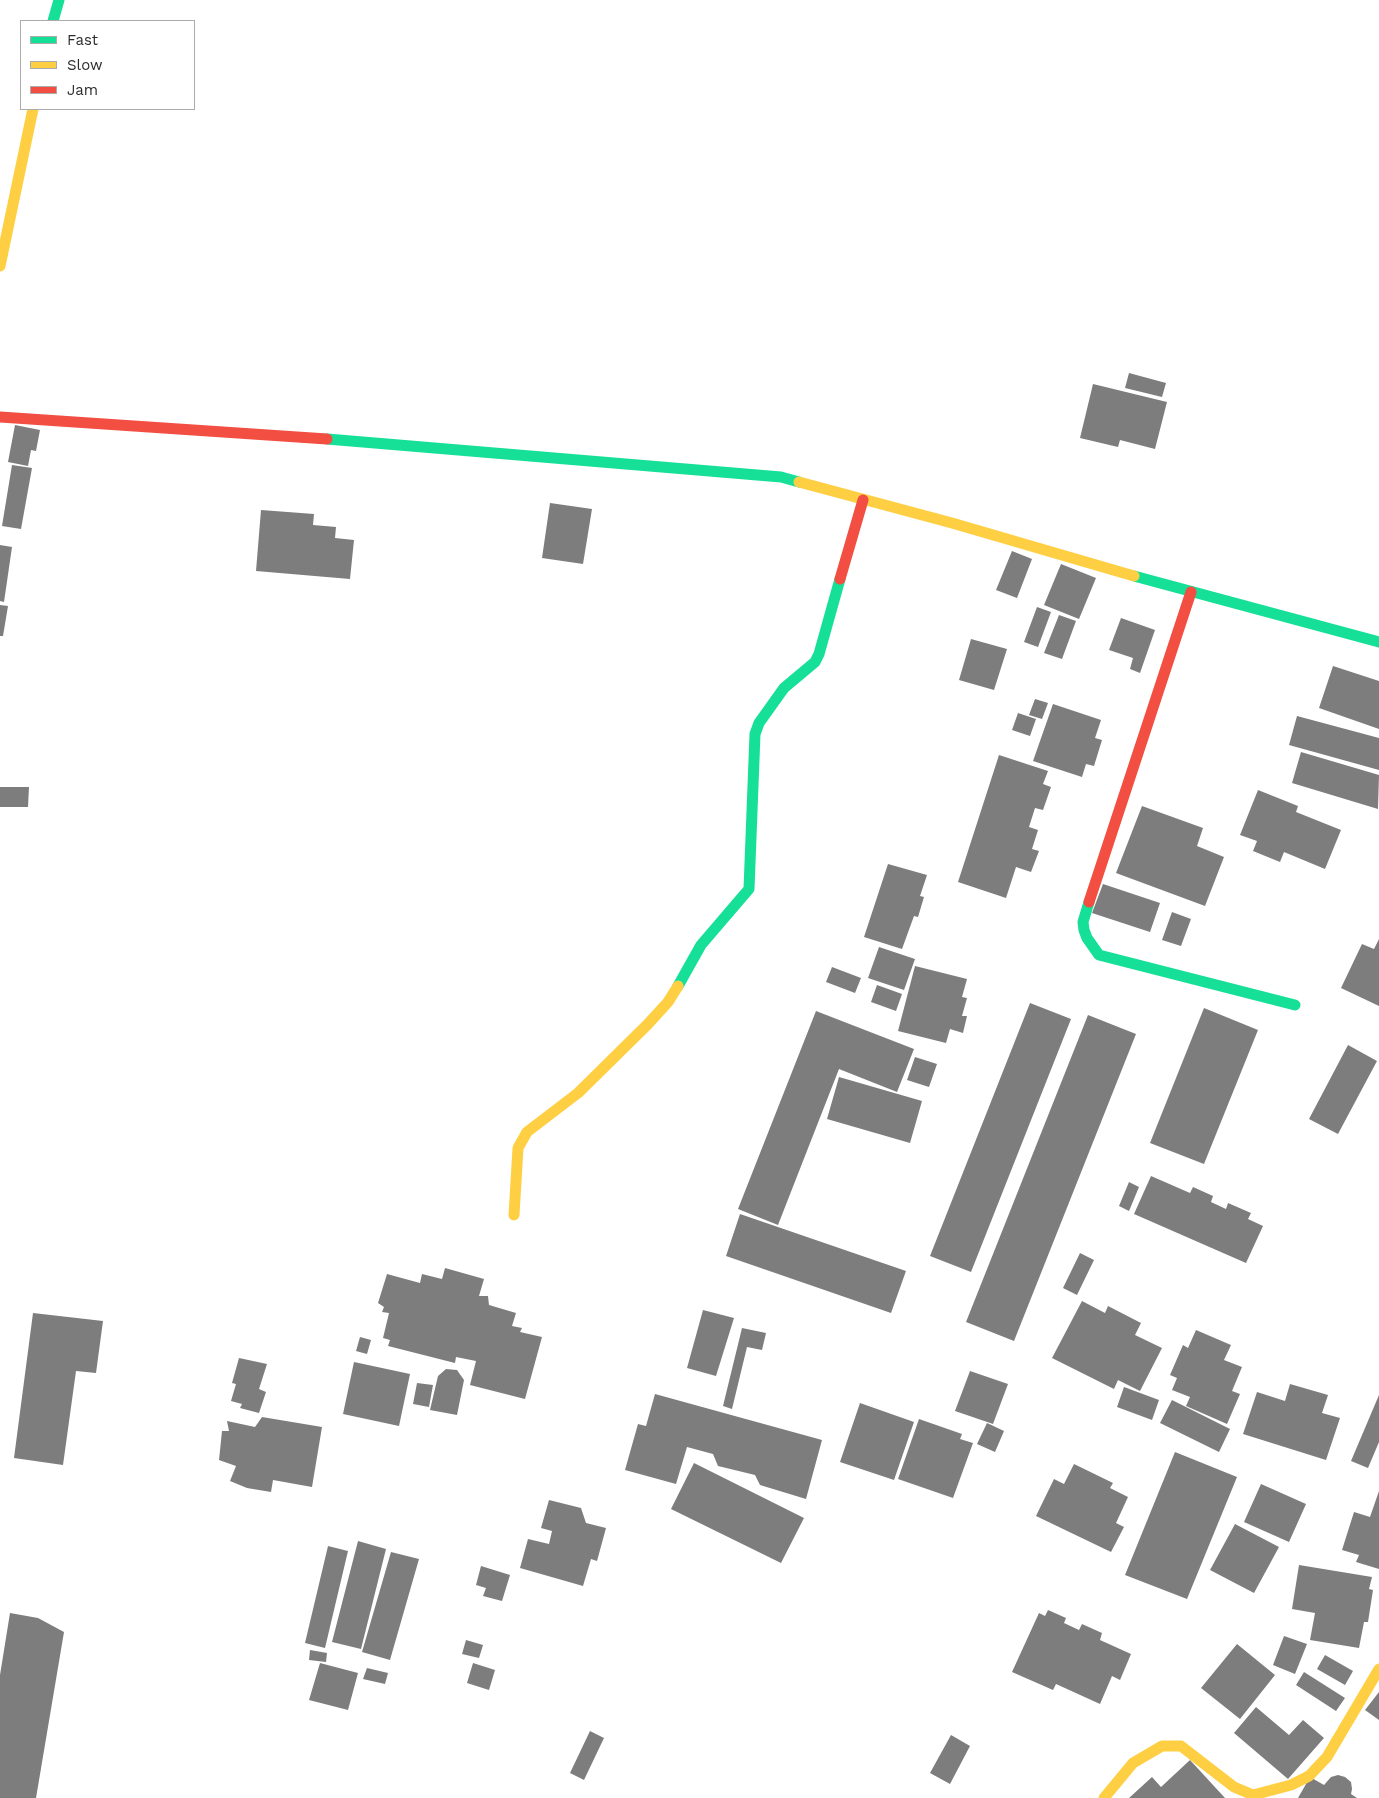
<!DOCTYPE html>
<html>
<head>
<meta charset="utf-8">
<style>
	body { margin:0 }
	#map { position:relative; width:1379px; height:1798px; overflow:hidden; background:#fff; font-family:"Work Sans",sans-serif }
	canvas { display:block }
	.legend { position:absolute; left:20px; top:20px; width:175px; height:90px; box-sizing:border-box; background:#fff; border:1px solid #ababab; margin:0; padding:6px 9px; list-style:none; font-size:15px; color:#2c2c2c }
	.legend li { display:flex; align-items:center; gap:10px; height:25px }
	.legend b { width:25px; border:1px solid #ababab }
</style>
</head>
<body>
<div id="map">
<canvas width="1379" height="1798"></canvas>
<ul class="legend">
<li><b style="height:6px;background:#16e098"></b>Fast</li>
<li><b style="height:6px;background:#ffcf43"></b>Slow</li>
<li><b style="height:6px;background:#f24e42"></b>Jam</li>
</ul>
</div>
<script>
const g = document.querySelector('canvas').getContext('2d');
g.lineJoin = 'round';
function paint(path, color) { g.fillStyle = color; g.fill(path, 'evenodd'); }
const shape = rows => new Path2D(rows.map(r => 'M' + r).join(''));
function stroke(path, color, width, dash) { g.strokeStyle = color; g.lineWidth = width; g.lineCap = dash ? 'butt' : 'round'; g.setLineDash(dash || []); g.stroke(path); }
paint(shape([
	[1129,373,1166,383,1162,397,1125,388],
	[1093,384,1167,402,1155,449,1120,440,1118,447,1080,438],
	[15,425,40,430,36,451,31,450,28,466,8,462],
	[12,465,32,468,21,529,2,526],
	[550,503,592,509,583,564,542,558],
	[261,510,314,514,313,525,336,527,335,538,354,540,350,579,256,571],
	[0,545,12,547,4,602,0,601],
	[1012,551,1032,559,1017,598,996,590],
	[1061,564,1096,578,1079,619,1044,605],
	[0,605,8,606,3,636,0,636],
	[1037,607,1051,612,1038,647,1024,642],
	[1059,615,1076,621,1062,659,1044,653],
	[1121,618,1155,630,1140,673,1130,669,1133,658,1109,650],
	[971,639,1007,649,994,690,959,680],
	[1333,666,1379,681,1379,729,1319,708],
	[1035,699,1048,703,1042,719,1029,715],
	[1053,704,1101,720,1095,738,1102,740,1094,766,1086,764,1082,777,1033,761],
	[1018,713,1036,719,1030,736,1012,730],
	[1297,716,1379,738,1379,770,1289,745],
	[1301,752,1379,775,1378,809,1292,783],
	[999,755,1048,771,1043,784,1051,787,1043,810,1035,808,1029,827,1038,830,1032,849,1039,851,1031,872,1016,867,1006,898,958,882],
	[0,787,29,787,28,807,0,807],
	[1258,790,1298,806,1296,812,1341,830,1325,869,1284,852,1280,862,1253,851,1257,841,1240,835],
	[1142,806,1203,828,1197,846,1224,857,1205,906,1116,873],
	[888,864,927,875,920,896,924,897,918,917,914,916,902,949,864,937],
	[1103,884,1160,903,1150,932,1092,913],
	[1172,912,1191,919,1181,946,1162,940],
	[1379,939,1379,1006,1341,988,1362,944,1374,949],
	[879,947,915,959,904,990,868,978],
	[915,966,967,979,962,997,967,998,962,1016,967,1016,963,1033,950,1029,946,1043,898,1031],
	[832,967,861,978,855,993,826,982],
	[877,985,902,994,896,1011,871,1002],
	[1030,1003,1071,1019,971,1272,930,1256],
	[1204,1008,1258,1030,1204,1164,1150,1143],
	[816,1011,914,1049,897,1092,839,1069,778,1225,738,1209],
	[1088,1015,1136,1034,1014,1341,966,1322],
	[1348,1045,1377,1061,1338,1134,1309,1119],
	[915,1057,937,1064,929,1087,907,1080],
	[839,1077,922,1101,910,1143,827,1119],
	[1151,1176,1190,1193,1193,1187,1213,1196,1211,1202,1226,1209,1228,1203,1251,1213,1248,1219,1263,1226,1246,1263,1134,1214],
	[1129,1182,1139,1187,1129,1211,1119,1206],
	[740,1214,906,1271,891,1313,726,1256],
	[1080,1253,1094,1260,1077,1295,1063,1288],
	[445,1268,484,1279,479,1296,488,1296,489,1305,516,1313,512,1326,522,1328,520,1332,542,1337,525,1399,470,1385,476,1361,456,1357,455,1363,388,1346,390,1340,383,1338,389,1313,382,1312,384,1307,378,1303,387,1274,420,1283,422,1274,442,1279],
	[1082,1301,1105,1313,1108,1306,1141,1323,1135,1335,1162,1348,1140,1391,1118,1380,1114,1389,1052,1358],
	[703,1310,734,1318,716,1376,687,1368],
	[33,1313,103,1321,96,1373,76,1371,63,1465,14,1458],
	[742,1328,766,1333,762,1350,747,1347,732,1409,723,1406],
	[1196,1330,1231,1345,1224,1360,1242,1367,1232,1391,1240,1394,1227,1424,1186,1406,1190,1397,1172,1390,1177,1378,1170,1375,1183,1345,1188,1348],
	[360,1337,371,1340,367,1354,356,1351],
	[239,1358,267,1364,259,1389,266,1392,259,1413,240,1408,242,1404,231,1401,236,1384,232,1383],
	[354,1362,410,1374,399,1426,343,1414],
	[446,1369,457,1370,464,1380,457,1415,430,1410,438,1376],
	[970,1371,1008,1384,993,1424,955,1411],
	[417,1383,433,1385,429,1407,413,1404],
	[1290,1384,1328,1395,1322,1413,1340,1418,1326,1460,1243,1434,1257,1392,1285,1401],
	[1124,1387,1159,1400,1152,1420,1117,1407],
	[655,1394,822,1440,806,1499,760,1485,755,1475,718,1466,713,1454,687,1447,676,1484,625,1470,638,1424,646,1426],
	[1379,1395,1379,1442,1368,1468,1351,1461],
	[1172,1400,1230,1429,1219,1452,1160,1423],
	[860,1403,914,1422,894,1480,840,1462],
	[262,1417,322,1427,312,1487,273,1480,271,1492,247,1488,230,1481,236,1466,219,1460,222,1431,229,1431,227,1421,255,1427],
	[919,1419,962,1434,960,1439,973,1443,953,1498,898,1479],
	[987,1423,1004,1431,995,1452,977,1444],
	[1175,1452,1237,1477,1187,1599,1125,1575],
	[694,1463,804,1518,781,1563,671,1509],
	[1074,1464,1113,1483,1110,1488,1128,1497,1116,1523,1124,1527,1111,1552,1036,1516,1054,1479,1064,1484],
	[1261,1484,1306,1504,1289,1542,1244,1522],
	[1379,1491,1379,1569,1356,1562,1359,1555,1342,1550,1354,1512,1370,1517],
	[549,1500,581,1508,586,1523,606,1528,597,1561,591,1559,583,1586,520,1568,528,1539,549,1544,552,1531,541,1528],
	[1235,1524,1279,1547,1254,1593,1210,1570],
	[358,1541,386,1549,361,1649,332,1642],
	[328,1546,348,1551,325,1648,305,1643],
	[391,1552,419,1559,390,1660,362,1652],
	[1299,1565,1372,1577,1369,1589,1373,1590,1368,1622,1364,1622,1359,1648,1310,1640,1315,1613,1292,1609],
	[481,1566,510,1575,502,1601,483,1596,486,1588,476,1585],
	[1048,1610,1066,1618,1064,1623,1079,1630,1082,1624,1102,1633,1100,1640,1131,1654,1120,1680,1112,1676,1100,1704,1056,1684,1053,1690,1012,1672,1039,1613,1045,1616],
	[10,1613,38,1618,64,1632,36,1798,0,1798,0,1675],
	[1284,1636,1307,1644,1295,1674,1273,1665],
	[466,1640,483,1645,479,1658,462,1654],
	[1237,1644,1275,1675,1240,1719,1201,1688],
	[310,1650,327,1653,326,1662,309,1660],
	[1325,1655,1353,1671,1345,1685,1317,1669],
	[320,1663,358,1673,348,1710,309,1700],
	[473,1663,495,1670,489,1690,467,1683],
	[367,1668,388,1673,385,1684,363,1679],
	[1304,1672,1345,1698,1336,1711,1296,1685],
	[1379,1692,1379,1720,1365,1710],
	[1256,1707,1289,1735,1303,1720,1324,1738,1288,1779,1234,1733],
	[590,1731,604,1738,584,1780,570,1773],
	[951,1735,970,1746,950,1784,930,1773],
	[1190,1760,1225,1798,1129,1798,1152,1777,1161,1787],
	[1338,1775,1345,1777,1351,1782,1352,1789,1351,1794,1357,1798,1298,1798,1310,1777,1324,1785,1331,1777]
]), '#7d7d7d');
stroke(shape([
	[53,21,59,0],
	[327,439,781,477,799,482],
	[1134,576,1379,642],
	[1089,902,1083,922,1084,930,1087,938,1099,955,1295,1005],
	[678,986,701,945,749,889,755,734,759,723,784,688,815,662,819,654,840,579]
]), '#16e098', 11);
stroke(shape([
	[0,266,33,109],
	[799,482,952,523,1134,576],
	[514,1215,518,1148,527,1132,578,1093,648,1024,668,1002,678,986],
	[1104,1798,1133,1763,1162,1746,1181,1746,1234,1787,1253,1795,1291,1785,1309,1776,1327,1757,1379,1669]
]), '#ffcf43', 11);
stroke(shape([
	[0,417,327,439],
	[840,579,863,500],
	[1089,902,1191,592]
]), '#f24e42', 11);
</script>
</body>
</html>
